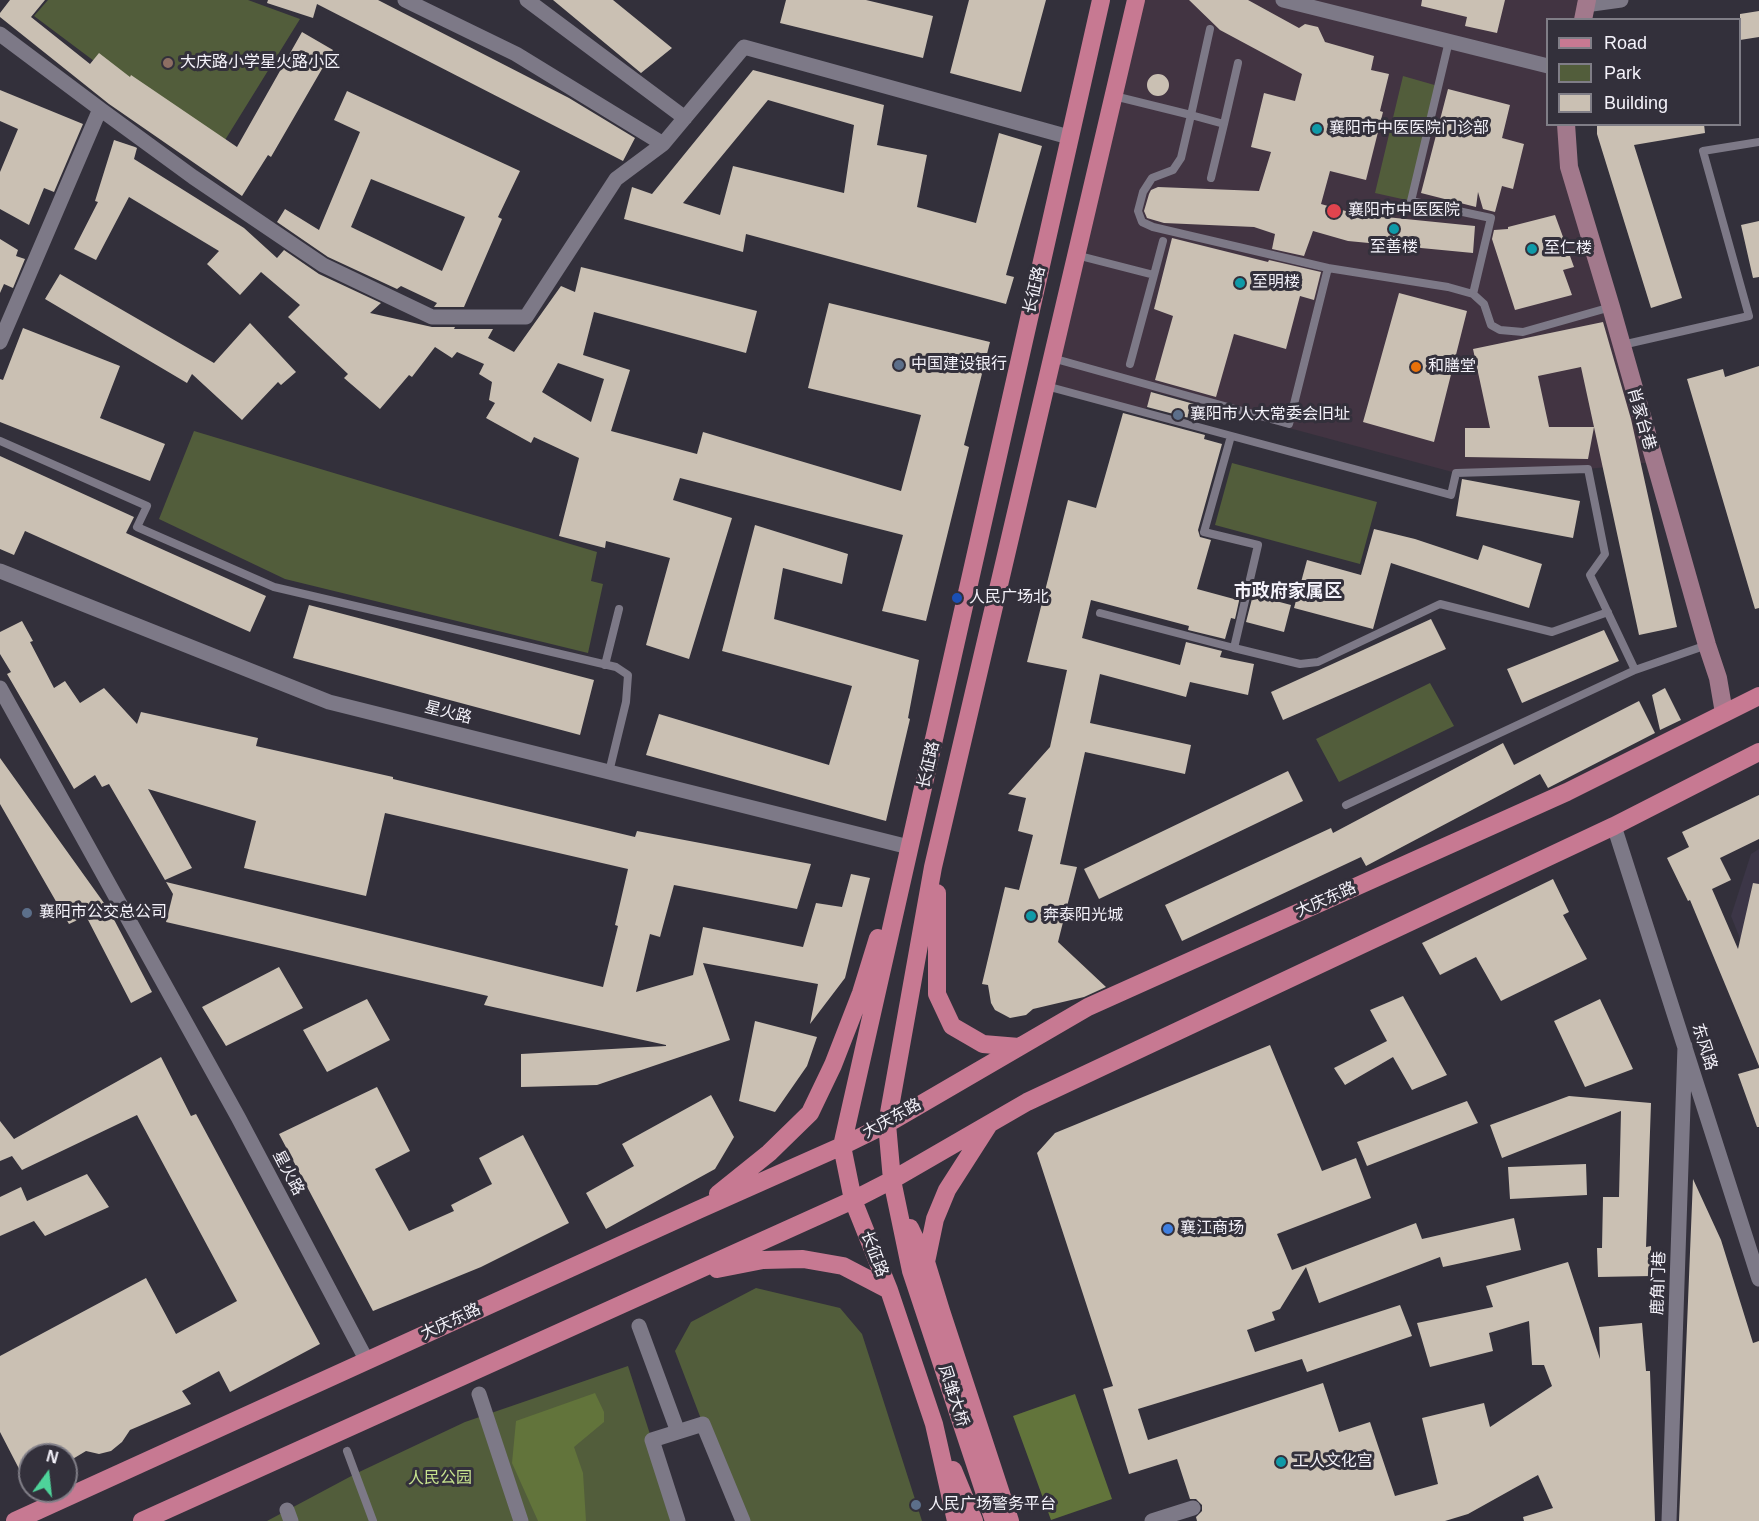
<!DOCTYPE html>
<html>
<head>
<meta charset="utf-8">
<style>
	body { margin:0 }
	#map { position:relative; width:1759px; height:1521px; overflow:hidden; background:#33303b; font-family:Arial,sans-serif }
	canvas { display:block }
	.legend { position:absolute; left:1546px; top:18px; width:195px; height:108px; box-sizing:border-box; background:#33303b; border:2px solid #807e87; margin:0; padding:8px 10px; list-style:none; font-size:18px; color:#f4f2fa }
	.legend li { display:flex; align-items:center; gap:12px; height:30px }
	.legend b { width:30px; border:2px solid #807e87 }
	.north { position:absolute; left:18px; top:1443px; width:60px; height:60px; box-sizing:border-box; background:#33303b; border:2px solid #807e87; border-radius:50%; rotate:15deg; font-size:16px; font-weight:700; line-height:24px; text-align:center; color:#f4f2fa }
	.north::after { content:''; display:block; margin:auto; width:21px; height:27px; background:#4ed39a; clip-path:polygon(50% 0,100% 100%,50% 72%,0 100%) }
</style>
</head>
<body>
<div id="map">
<canvas width="1759" height="1521"></canvas>
<ul class="legend">
<li><b style="height:8px;background:#c77992"></b>Road</li>
<li><b style="height:16px;background:#525d3b"></b>Park</li>
<li><b style="height:16px;background:#cac0b3"></b>Building</li>
</ul>
<div class="north">N</div>
</div>
<script>
const g = document.querySelector('canvas').getContext('2d');
g.lineJoin = 'round';
function paint(path, color) { g.fillStyle = color; g.fill(path, 'evenodd'); }
const shape = rows => new Path2D(rows.map(r => 'M' + r).join(''));
function stroke(path, color, width, dash) { g.strokeStyle = color; g.lineWidth = width; g.lineCap = dash ? 'butt' : 'round'; g.setLineDash(dash || []); g.stroke(path); }
function write(font, color, halo, rows, align = 'center') {
  g.font = font + ' Arial,"Noto Sans SC",sans-serif'; g.lineWidth = 6; g.setLineDash([]); g.textBaseline = 'middle'; g.strokeStyle = halo; g.fillStyle = color; for (const [text, x, y, turn = 0] of rows) {
    g.save(); g.translate(x, y); g.rotate((+turn || 0) * Math.PI / 180); g.textAlign = isNaN(turn) ? turn : align; if (halo) g.strokeText(text, 0, 0); g.fillText(text, 0, 0); g.restore();
  }
}
paint(shape([
	[1759,849,1759,986,1731,916,1751,854]
]), '#3c3647');
paint(shape([
	[1136,0,1587,0,1583,19,1548,20,1548,124,1566,125,1653,462,1588,469,1456,473,1152,391,1145,413,1046,386]
]), '#423442');
paint(shape([
	[48,0,248,0,300,19,217,153,34,16],
	[1403,76,1438,86,1411,201,1375,193],
	[194,431,597,552,591,581,603,584,588,653,285,579,159,519],
	[1232,463,1377,502,1360,564,1215,525],
	[1430,683,1454,726,1339,782,1316,739],
	[756,1288,840,1308,862,1334,922,1521,740,1521,675,1351,691,1322],
	[628,1366,678,1521,267,1521,357,1473,465,1422]
]), '#525d3b');
paint(shape([
	[595,1393,604,1412,604,1422,574,1447,583,1473,586,1521,538,1521,512,1463,516,1421],
	[1075,1394,1112,1499,1051,1520,1013,1416]
]), '#62743b');
paint(shape([
	[10,0,45,0,31,17,90,64,99,53,130,77,131,75,237,147,302,32,333,50,271,157,268,155,242,196,109,104,0,17,0,13],
	[268,0,378,0,569,98,635,138,623,161,317,4,313,18,267,3],
	[553,0,613,0,672,48,641,73],
	[786,0,866,0,933,16,923,58,780,23],
	[969,0,1046,0,1021,92,950,73],
	[1189,0,1248,0,1299,28,1305,24,1318,27,1325,42,1374,56,1371,70,1389,74,1380,111,1383,112,1366,180,1330,171,1321,204,1356,214,1475,226,1473,253,1348,241,1313,231,1304,256,1272,249,1275,234,1254,227,1164,223,1147,218,1144,211,1149,194,1151,190,1158,187,1259,191,1271,152,1251,147,1264,93,1295,101,1302,74,1220,30],
	[1422,0,1505,0,1497,33,1465,26,1467,17,1421,6],
	[1759,11,1759,37,1740,40,1740,14],
	[753,70,884,105,877,145,927,155,917,207,976,223,999,133,1042,146,1006,275,1014,277,1006,304,746,234,743,252,624,219,632,187,652,194],
	[768,100,854,125,844,193,733,166,720,215,683,203],
	'1147 85a11 11 0 1 1 22 0a11 11 0 1 1-22 0Z',
	[1448,89,1510,105,1502,138,1524,144,1513,189,1502,186,1495,212,1483,209,1478,192,1476,207,1421,193],
	[0,90,83,124,54,192,44,188,29,225,0,209,0,172,18,129,0,121],
	[347,91,520,171,498,217,502,219,464,307,434,307,437,303,401,286,397,289,328,257,277,222,285,209,319,230,360,132,334,120],
	[371,179,465,217,442,271,351,227],
	[1597,124,1704,124,1705,133,1634,145,1682,298,1651,308,1597,134],
	[114,140,135,147,137,148,134,159,244,228,277,258,284,250,319,274,381,303,370,313,432,327,455,327,454,329,493,329,488,338,514,352,561,286,575,292,581,267,757,311,746,353,594,312,583,355,630,370,611,431,697,454,703,432,901,491,921,415,808,388,829,303,990,342,964,445,969,447,926,621,882,611,903,535,680,478,673,500,732,518,689,659,646,645,670,558,606,541,605,548,559,536,579,458,534,437,531,443,486,418,495,403,489,400,492,382,479,374,484,364,457,352,452,358,435,347,412,377,409,375,380,409,344,378,348,374,288,317,300,305,261,272,240,295,207,264,219,251,129,197,96,260,74,249,98,202,95,201],
	[558,363,604,379,591,422,542,392],
	[1555,215,1574,267,1563,270,1572,295,1515,310,1492,239,1494,230,1508,229,1508,227],
	[1759,221,1759,277,1753,278,1741,225],
	[1172,238,1268,262,1269,260,1321,272,1314,300,1300,296,1286,349,1234,334,1216,397,1155,380,1173,316,1154,309],
	[0,239,18,250,16,256,25,259,13,288,4,284,0,293],
	[60,274,214,363,250,323,296,372,281,385,278,382,242,420,192,374,187,383,45,299],
	[1399,293,1467,311,1434,442,1363,422],
	[1603,322,1631,419,1677,627,1639,635,1581,367,1538,376,1549,427,1594,427,1588,459,1465,457,1465,428,1490,428,1473,349],
	[23,328,120,366,100,418,165,444,150,481,0,422,0,379,3,380],
	[1759,366,1759,608,1755,609,1687,379,1723,369,1725,377],
	[1151,392,1212,409,1208,423,1147,407],
	[1123,413,1205,435,1204,439,1222,444,1198,530,1200,537,1211,540,1197,589,1234,599,1236,590,1241,592,1235,619,1231,618,1225,639,1188,630,1189,626,1091,600,1082,638,1180,665,1186,642,1222,651,1220,657,1254,664,1248,695,1190,682,1186,697,1100,674,1090,723,1191,745,1185,774,1085,752,1060,864,1077,867,1058,942,1106,987,1084,997,1033,1009,1026,1015,1010,1018,995,1010,991,1003,988,985,982,984,1005,887,1019,890,1033,835,1018,831,1026,798,1008,794,1050,747,1067,670,1027,662,1068,500,1096,508],
	[0,456,134,517,126,533,266,596,250,632,25,531,14,555,0,549],
	[1462,479,1580,501,1573,538,1456,516],
	[755,525,848,554,842,584,783,568,774,619,919,660,908,718,910,719,886,821,646,755,659,714,829,765,852,686,722,651],
	[1374,529,1415,539,1478,560,1483,545,1542,564,1529,608,1391,563,1373,629,1294,608,1307,560,1361,575],
	[1253,595,1291,605,1284,632,1246,622],
	[309,605,594,680,580,735,293,658],
	[1431,619,1446,649,1283,720,1271,692],
	[22,621,33,641,30,642,54,688,65,681,80,703,104,688,137,724,141,712,258,738,256,746,393,777,393,779,635,837,637,831,811,864,797,909,674,885,660,937,650,934,636,992,693,975,703,927,803,947,816,903,842,907,851,874,870,878,845,978,810,1024,818,984,703,963,730,1040,597,1085,521,1087,521,1054,666,1046,666,1045,484,1005,488,996,166,922,173,894,166,882,603,987,618,926,615,925,628,869,385,813,366,896,244,868,256,821,148,789,192,868,165,880,109,784,102,787,95,775,74,789,7,674,11,672,0,654,0,632],
	[1604,630,1619,661,1522,703,1507,669],
	[1665,688,1681,720,1660,730,1652,695],
	[1639,701,1655,733,1548,788,1540,774,1366,866,1361,857,1182,941,1165,905,1331,828,1333,833,1503,743,1514,765],
	[0,758,109,910,152,992,131,1003,86,916,69,924,0,804],
	[1288,771,1303,801,1099,899,1084,869],
	[1759,795,1759,839,1720,858,1731,880,1712,889,1738,949,1753,883,1759,884,1759,1066,1690,900,1688,901,1667,858,1689,847,1682,832],
	[1553,879,1569,912,1563,915,1587,959,1501,1001,1476,957,1440,975,1422,943],
	[279,967,303,1008,226,1046,202,1007],
	[1403,996,1447,1075,1412,1090,1393,1057,1345,1085,1334,1068,1387,1041,1370,1010],
	[367,999,390,1040,327,1072,303,1030],
	[1600,999,1633,1069,1585,1087,1554,1021],
	[755,1021,817,1037,807,1066,775,1112,739,1101],
	[1270,1045,1322,1171,1356,1158,1371,1198,1277,1234,1292,1270,1416,1223,1422,1239,1514,1218,1521,1250,1443,1267,1440,1257,1319,1303,1306,1267,1280,1309,1272,1312,1275,1320,1247,1330,1255,1352,1400,1305,1412,1336,1307,1372,1302,1359,1138,1409,1148,1440,1323,1383,1339,1432,1370,1422,1395,1496,1438,1484,1422,1418,1484,1403,1490,1427,1552,1386,1544,1365,1532,1365,1529,1321,1489,1333,1493,1351,1430,1367,1417,1323,1493,1307,1486,1286,1568,1262,1600,1359,1599,1327,1642,1323,1646,1371,1650,1371,1655,1521,1524,1521,1523,1517,1553,1508,1538,1475,1468,1514,1445,1521,1197,1521,1196,1517,1202,1511,1202,1505,1196,1499,1190,1499,1177,1459,1129,1474,1103,1389,1113,1386,1037,1153,1055,1133],
	[161,1057,191,1116,196,1114,320,1344,230,1392,219,1371,182,1391,191,1404,130,1430,122,1442,111,1451,99,1454,86,1451,66,1463,66,1455,30,1455,30,1490,0,1432,0,1356,146,1278,176,1334,237,1301,137,1115,22,1170,12,1156,0,1161,0,1121,14,1139],
	[1759,1068,1759,1127,1757,1127,1738,1074],
	[377,1087,410,1151,375,1169,409,1231,454,1211,451,1205,492,1184,479,1158,523,1135,569,1223,481,1267,373,1311,279,1134],
	[711,1095,734,1137,715,1169,606,1229,586,1193,634,1166,622,1144],
	[1569,1096,1651,1103,1646,1247,1651,1246,1652,1276,1598,1277,1597,1248,1602,1248,1603,1197,1619,1197,1621,1111,1502,1158,1490,1125],
	[1467,1101,1478,1123,1367,1166,1357,1142],
	[1586,1164,1587,1195,1510,1199,1508,1167],
	[87,1174,109,1207,45,1236,34,1221,0,1236,0,1197,21,1187,27,1201],
	[1693,1179,1721,1240,1753,1343,1759,1341,1759,1521,1679,1521]
]), '#cac0b3');
stroke(shape([
	[1210,29,1191,115,1224,124,1238,63],
	[1449,41,1411,201,1491,218,1473,294],
	[1114,96,1191,115,1181,158,1173,170,1152,178,1143,192,1138,211,1142,222,1153,227,1328,268],
	[1211,178,1224,124],
	[1076,255,1154,275,1163,241],
	[1622,345,1749,316,1703,151,1759,142],
	[1052,358,1289,424,1328,268,1448,287,1473,294,1484,304,1491,325,1500,330,1523,332,1611,307],
	[1130,364,1154,275],
	[1046,386,1451,495,1456,473,1588,469,1605,554,1590,575,1635,670,1707,645],
	[0,441,147,506,137,527,274,587,616,667,628,675,626,702,609,772],
	[1100,613,1234,648,1258,545,1204,532,1231,436],
	[1234,648,1300,664,1318,662,1440,604,1552,632,1608,612],
	[605,665,619,609],
	[1346,805,1635,670],
	[347,1451,373,1521]
]), '#7d7987', 8);
stroke(shape([
	[405,0,516,54,663,144,744,47,1069,137],
	[527,0,685,118],
	[1283,0,1548,66],
	[1585,5,1621,0],
	[0,34,100,109],
	[0,342,100,109,193,177,323,265,432,317,526,317,616,179,663,144],
	[0,571,329,702,901,845],
	[0,688,238,1117,367,1361],
	[1614,826,1759,1279],
	[639,1326,678,1432],
	[479,1394,521,1521],
	[287,1510,291,1521],
	[678,1521,652,1440,703,1424,743,1521],
	[1152,1521,1193,1508],
	[1669,1521,1685,1046]
]), '#7d7987', 15);
stroke(shape([
	[1583,20,1587,0],
	[1566,124,1569,167,1611,307,1707,645,1718,678,1724,713]
]), '#a2798c', 18);
stroke(shape([
	[937,893,937,994,952,1026,983,1044,1019,1047],
	[718,1194,769,1153,810,1113,833,1065,861,993,878,938],
	[910,1228,926,1262,941,1311,1010,1521],
	[926,1262,935,1219,947,1190,988,1126],
	[717,1269,763,1260,803,1259,843,1266,889,1290],
	[953,1470,974,1521],
	[15,1521,698,1210,842,1146,887,1124,1088,1007,1567,792,1759,696],
	[142,1521,853,1200,892,1180,1027,1102,1614,826,1759,752],
	[956,1521,934,1424,889,1290,853,1200,842,1146,1101,0],
	[994,1521,911,1271,892,1180,887,1124,933,867,1136,0]
]), '#c77992', 18);
for (const [x, y, r, color] of [
	[168,63,6,"#8d6e63"],
	[1317,129,6,"#0f9aa8"],
	[1334,211,8,"#e0444e"],
	[1394,229,6,"#0f9aa8"],
	[1532,249,6,"#0f9aa8"],
	[1240,283,6,"#0f9aa8"],
	[899,365,6,"#5c6f8a"],
	[1416,367,6,"#e8710a"],
	[1178,415,6,"#5c6f8a"],
	[957,598,6,"#1a4fb4"],
	[27,913,6,"#5c6f8a"],
	[1031,916,6,"#0f9aa8"],
	[1168,1229,6,"#3f7fe0"],
	[1281,1462,6,"#0f9aa8"],
	[916,1505,6,"#5c6f8a"]
]) { const dot = new Path2D(); dot.arc(x, y, r, 0, 2 * Math.PI); g.fillStyle = color; g.fill(dot); stroke(dot, '#33303b', 2); }
write('16px', '#f4f2fa', '#33303b', [
	["大庆路小学星火路小区",180,63],
	["襄阳市中医医院门诊部",1329,129],
	["襄阳市中医医院",1348,211],
	["至善楼",1394,248,"center"],
	["至仁楼",1544,249],
	["至明楼",1252,283],
	["中国建设银行",911,365],
	["和膳堂",1428,367],
	["襄阳市人大常委会旧址",1190,415],
	["人民广场北",969,598],
	["襄阳市公交总公司",39,913],
	["奔泰阳光城",1043,916],
	["襄江商场",1180,1229],
	["工人文化宫",1293,1462],
	["人民广场警务平台",928,1505]
], 'left');
write('16px', '#f4f2fa', '#33303b', [
	["长征路",1035,290,-77],
	["肖家台巷",1641,419,74],
	["星火路",448,713,14],
	["长征路",929,765,-77],
	["大庆东路",1326,900,-24],
	["东风路",1704,1047,72],
	["大庆东路",892,1119,-29],
	["星火路",288,1173,62],
	["长征路",874,1254,69],
	["鹿角门巷",1659,1283,-88],
	["大庆东路",451,1322,-25],
	["凤雏大桥",953,1396,72]
]);
write('16px', '#c8e48f', '#33303b', [
	["人民公园",440,1479]
]);
write('bold 18px', '#f4f2fa', '#33303b', [
	["市政府家属区",1288,592]
]);
</script>
</body>
</html>
